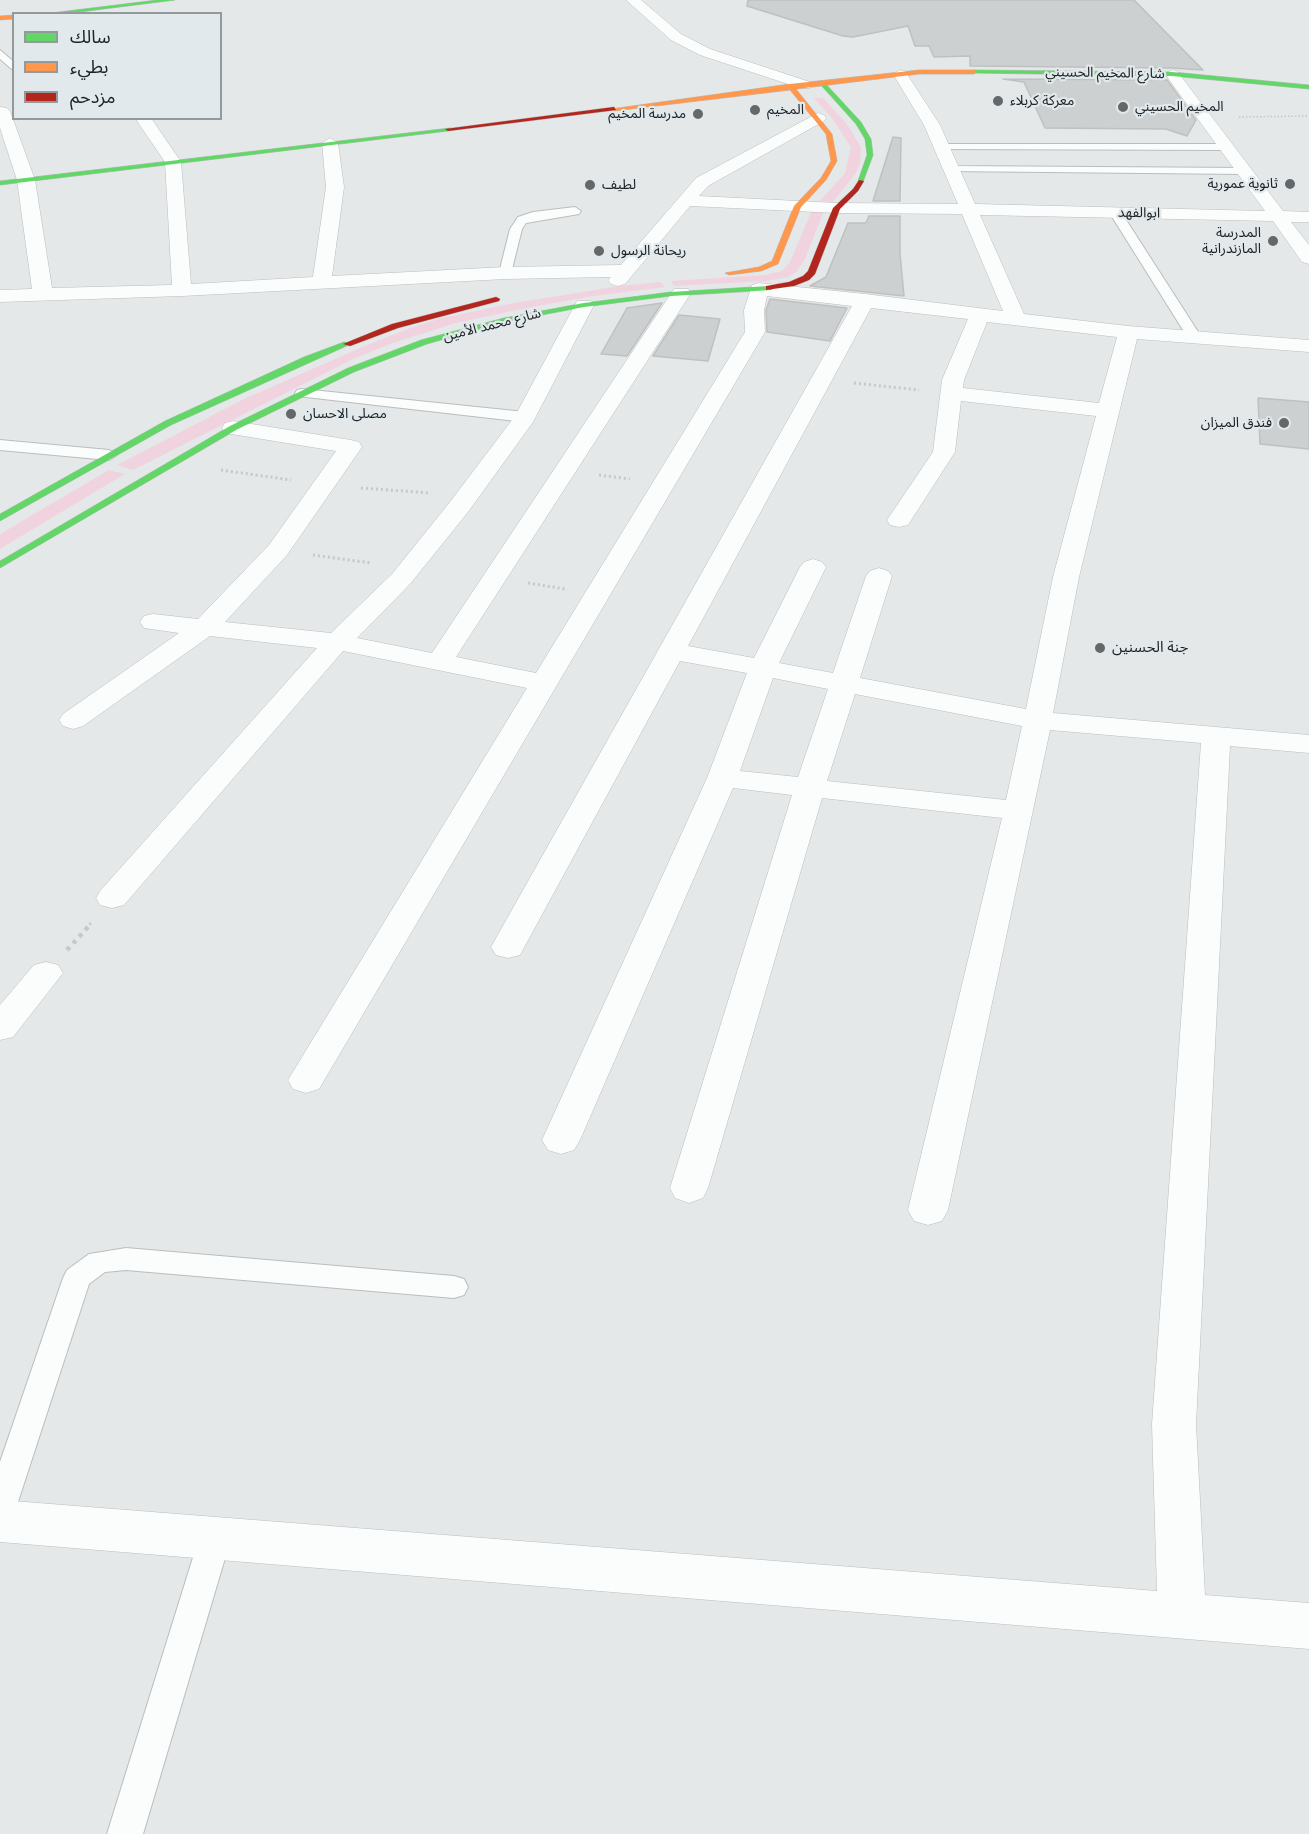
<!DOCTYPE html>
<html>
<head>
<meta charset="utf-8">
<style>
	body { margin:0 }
	#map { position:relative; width:1309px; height:1834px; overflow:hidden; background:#e4e8e9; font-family:Figtree,"Noto Sans Arabic",sans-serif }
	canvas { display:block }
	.legend { position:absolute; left:12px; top:12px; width:210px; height:108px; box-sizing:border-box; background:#e1e9ec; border:2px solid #949a9c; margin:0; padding:8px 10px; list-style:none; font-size:18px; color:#202324 }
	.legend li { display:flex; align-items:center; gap:12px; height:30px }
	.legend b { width:30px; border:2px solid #949a9c }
</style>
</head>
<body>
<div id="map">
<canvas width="1309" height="1834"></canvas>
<ul class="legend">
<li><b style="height:8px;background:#63d668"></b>سالك</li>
<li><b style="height:8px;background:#ff974d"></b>بطيء</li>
<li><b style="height:8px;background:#b3261e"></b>مزدحم</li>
</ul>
</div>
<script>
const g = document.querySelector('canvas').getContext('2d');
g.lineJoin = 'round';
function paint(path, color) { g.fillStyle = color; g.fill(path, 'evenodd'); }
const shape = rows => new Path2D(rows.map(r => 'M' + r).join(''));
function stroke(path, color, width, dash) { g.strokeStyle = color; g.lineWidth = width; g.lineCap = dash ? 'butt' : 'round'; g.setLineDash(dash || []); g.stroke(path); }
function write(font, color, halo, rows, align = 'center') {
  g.font = font + ' Figtree,"Noto Sans Arabic",sans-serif'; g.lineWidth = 4.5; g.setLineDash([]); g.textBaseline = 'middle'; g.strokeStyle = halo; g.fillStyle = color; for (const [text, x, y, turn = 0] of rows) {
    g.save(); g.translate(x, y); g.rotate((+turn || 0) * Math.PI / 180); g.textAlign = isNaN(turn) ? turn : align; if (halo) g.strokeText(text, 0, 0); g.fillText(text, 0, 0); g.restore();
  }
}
paint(shape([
	[814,98,823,98,846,123,861,147,860,164,855,174,833,202,820,201,845,173,851,147,831,117],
	[812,210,824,211,804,261,796,272,788,277,766,281,674,286,671,281,765,275,782,271,790,262],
	[660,282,665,287,594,296,526,308,456,323,393,343,355,358,133,470,117,465,244,399,367,345,408,329,438,319,514,303,620,286],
	[109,470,125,474,0,549,0,534]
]), '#f1d3df');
const building = shape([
	[748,0,1134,0,1203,70,1172,68,970,66,970,56,934,57,929,46,915,46,908,26,853,37,843,36,747,6,748,0],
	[1003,79,1167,80,1196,120,1187,136,1166,129,1045,128,1024,82,1003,79],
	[893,137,901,138,900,201,873,201,893,137],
	[869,216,900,216,900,254,904,296,810,286,826,277,848,223,866,223,869,216],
	[770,299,847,308,830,341,767,332,766,310,770,299],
	[662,303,627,356,601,354,627,308,662,303],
	[679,315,720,319,708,361,653,356,679,315],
	[1258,398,1309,402,1309,449,1260,444,1258,398]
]);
paint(building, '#cdd0d1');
stroke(building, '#bec0c1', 1.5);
const lane = shape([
	[0,50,14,62,14,71,0,59,0,50],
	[942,144,1227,144,1233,147,1227,150,938,149,938,145,942,144],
	[951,166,1244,168,1250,171,1244,174,947,171,945,169,951,166],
	[575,207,581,211,579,214,526,223,522,229,511,273,510,276,500,276,499,273,510,229,518,217,533,212,575,207],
	[1115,208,1121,212,1202,338,1200,341,1195,342,1188,338,1109,212,1115,208],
	[302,389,525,412,533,417,525,422,297,396,295,393,297,390,302,389],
	[0,440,109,450,117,455,109,460,0,450,0,440],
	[126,1248,454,1276,464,1279,468,1287,464,1295,454,1298,126,1270,105,1272,89,1284,16,1508,11,1518,0,1522,0,1462,63,1278,67,1270,89,1254,126,1248],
	[215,1524,226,1528,231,1538,143,1834,107,1834,199,1538,204,1528,215,1524]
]);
const street = shape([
	[626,0,641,0,681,34,710,49,810,82,812,85,810,88,800,88,700,55,671,40,626,0],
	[900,70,905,71,940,125,975,204,1265,211,1165,74,1172,70,1177,71,1283,211,1309,212,1309,222,1291,222,1309,245,1309,264,1302,262,1273,221,980,215,1024,314,1128,326,1309,340,1309,352,1137,339,1079,577,1053,713,1309,735,1309,753,1230,746,1196,1424,1205,1595,1309,1603,1309,1649,0,1542,0,1500,1157,1591,1152,1424,1201,743,1050,730,948,1210,942,1221,928,1225,914,1221,908,1210,1002,818,822,798,708,1188,703,1198,689,1203,675,1198,670,1188,792,795,733,788,580,1140,574,1150,561,1154,548,1150,542,1140,707,778,747,673,680,661,520,955,508,958,496,955,491,947,852,306,767,296,764,310,765,332,319,1089,306,1093,293,1089,288,1080,527,688,343,651,124,905,112,908,100,905,96,898,100,891,317,648,210,636,83,726,73,729,63,726,59,720,63,714,179,633,144,628,140,622,144,616,153,614,198,619,269,545,336,451,225,433,222,428,225,423,233,421,351,440,359,442,362,447,287,555,225,622,331,633,392,574,450,502,515,416,577,301,591,301,594,305,533,422,468,512,410,584,357,638,432,653,674,289,688,289,691,293,456,657,536,673,745,332,744,310,752,285,759,283,865,294,1003,311,962,214,837,213,690,206,625,284,618,286,611,284,608,280,611,277,505,279,182,296,0,302,0,290,32,289,17,180,0,128,0,107,7,108,10,111,35,180,52,288,172,285,165,162,135,118,151,118,181,162,191,284,313,277,326,187,322,143,330,138,338,143,344,187,332,276,505,267,621,265,696,178,818,113,824,115,826,118,824,121,708,186,699,196,837,203,958,204,924,125,893,74,900,70],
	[871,308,968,319,942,380,933,452,887,520,890,525,899,527,908,525,955,452,961,401,1096,416,1053,577,1026,709,860,678,892,576,888,571,879,568,870,571,866,576,833,673,779,663,826,567,822,562,813,559,804,562,800,567,754,658,688,646,871,308],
	[987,322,1117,337,1099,403,963,388,964,380,987,322],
	[773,678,828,689,798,777,740,771,773,678],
	[855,694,1022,726,1006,800,827,781,855,694],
	[46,962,58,965,63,973,13,1037,0,1040,0,1005,34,965,46,962]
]);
const fast = shape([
	[157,0,175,0,64,14,43,14,157,0],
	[974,70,1172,72,1309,85,1309,89,1172,76,972,73,974,70],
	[820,82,824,82,861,122,871,139,873,155,863,182,858,181,867,155,865,139,856,124,820,84,820,82],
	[450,128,448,131,0,185,0,181,450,128],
	[769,286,772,286,772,290,671,296,584,307,505,322,427,344,354,372,236,430,0,568,0,561,230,426,348,368,421,340,504,318,584,303,671,292,769,286],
	[344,342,351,344,171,425,0,521,0,514,165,421,304,357,344,342]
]);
const slow = shape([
	[14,15,14,19,0,20,0,16,14,15],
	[919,70,974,70,977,72,974,74,919,74,796,89,832,134,837,161,826,180,801,207,778,264,761,271,729,275,725,273,759,267,772,261,794,206,821,178,831,161,826,134,790,90,614,111,611,109,790,84,919,70]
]);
const jam = shape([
	[614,107,616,110,448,131,445,129,614,107],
	[859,180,864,181,858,191,840,209,815,274,809,280,794,286,766,290,766,286,789,282,803,276,808,271,833,208,853,189,859,180],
	[496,297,500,299,499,301,398,328,350,346,343,344,392,324,496,297]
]);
stroke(lane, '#babdbe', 2);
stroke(street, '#babdbe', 1);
stroke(fast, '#babdbe', 1);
stroke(slow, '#babdbe', 1);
stroke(jam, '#babdbe', 1);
stroke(shape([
	[1239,117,1309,116]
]), '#c6c8c9', 1.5, [1.5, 2]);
stroke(shape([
	[854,383,919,390],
	[221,470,291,480],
	[599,475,630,479],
	[361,488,431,493],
	[313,555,371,563],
	[528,583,565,589],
	[86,928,92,922]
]), '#c6c8c9', 3, [2, 3]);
stroke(shape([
	[67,950,88,927]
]), '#c6c8c9', 4.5, [4, 5]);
paint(lane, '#fbfcfc');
paint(street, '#fbfcfc');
paint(fast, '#63d668');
paint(slow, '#ff974d');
paint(jam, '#b3261e');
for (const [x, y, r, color] of [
	[998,101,6,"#656869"],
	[1123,107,6,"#656869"],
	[755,110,6,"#656869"],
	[698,114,6,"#656869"],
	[1290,184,6,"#656869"],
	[590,185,6,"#656869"],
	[1273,241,6,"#656869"],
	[599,251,6,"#656869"],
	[291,414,6,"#656869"],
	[1284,423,6,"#656869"],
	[1100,648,6,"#656869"]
]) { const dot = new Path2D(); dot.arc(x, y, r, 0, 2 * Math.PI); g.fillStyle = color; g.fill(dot); stroke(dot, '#e1e9ec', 2); }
write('14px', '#202324', '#e1e9ec', [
	["شارع المخيم الحسيني",1105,73,1],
	["ابوالفهد",1139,213,1],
	["شارع محمد الأمين",492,325,-14]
]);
write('14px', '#202324', '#e1e9ec', [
	["معركة كربلاء",1010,101],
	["المخيم الحسيني",1135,107],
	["المخيم",767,110],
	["مدرسة المخيم",686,114,"right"],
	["ثانوية عمورية",1278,184,"right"],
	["لطيف",602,185],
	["المدرسة",1261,233,"right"],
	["المازندرانية",1261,249,"right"],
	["ريحانة الرسول",611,251],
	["مصلى الاحسان",303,414],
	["فندق الميزان",1272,423,"right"]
], 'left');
write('15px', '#202324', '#e1e9ec', [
	["جنة الحسنين",1112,648]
], 'left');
</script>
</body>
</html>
